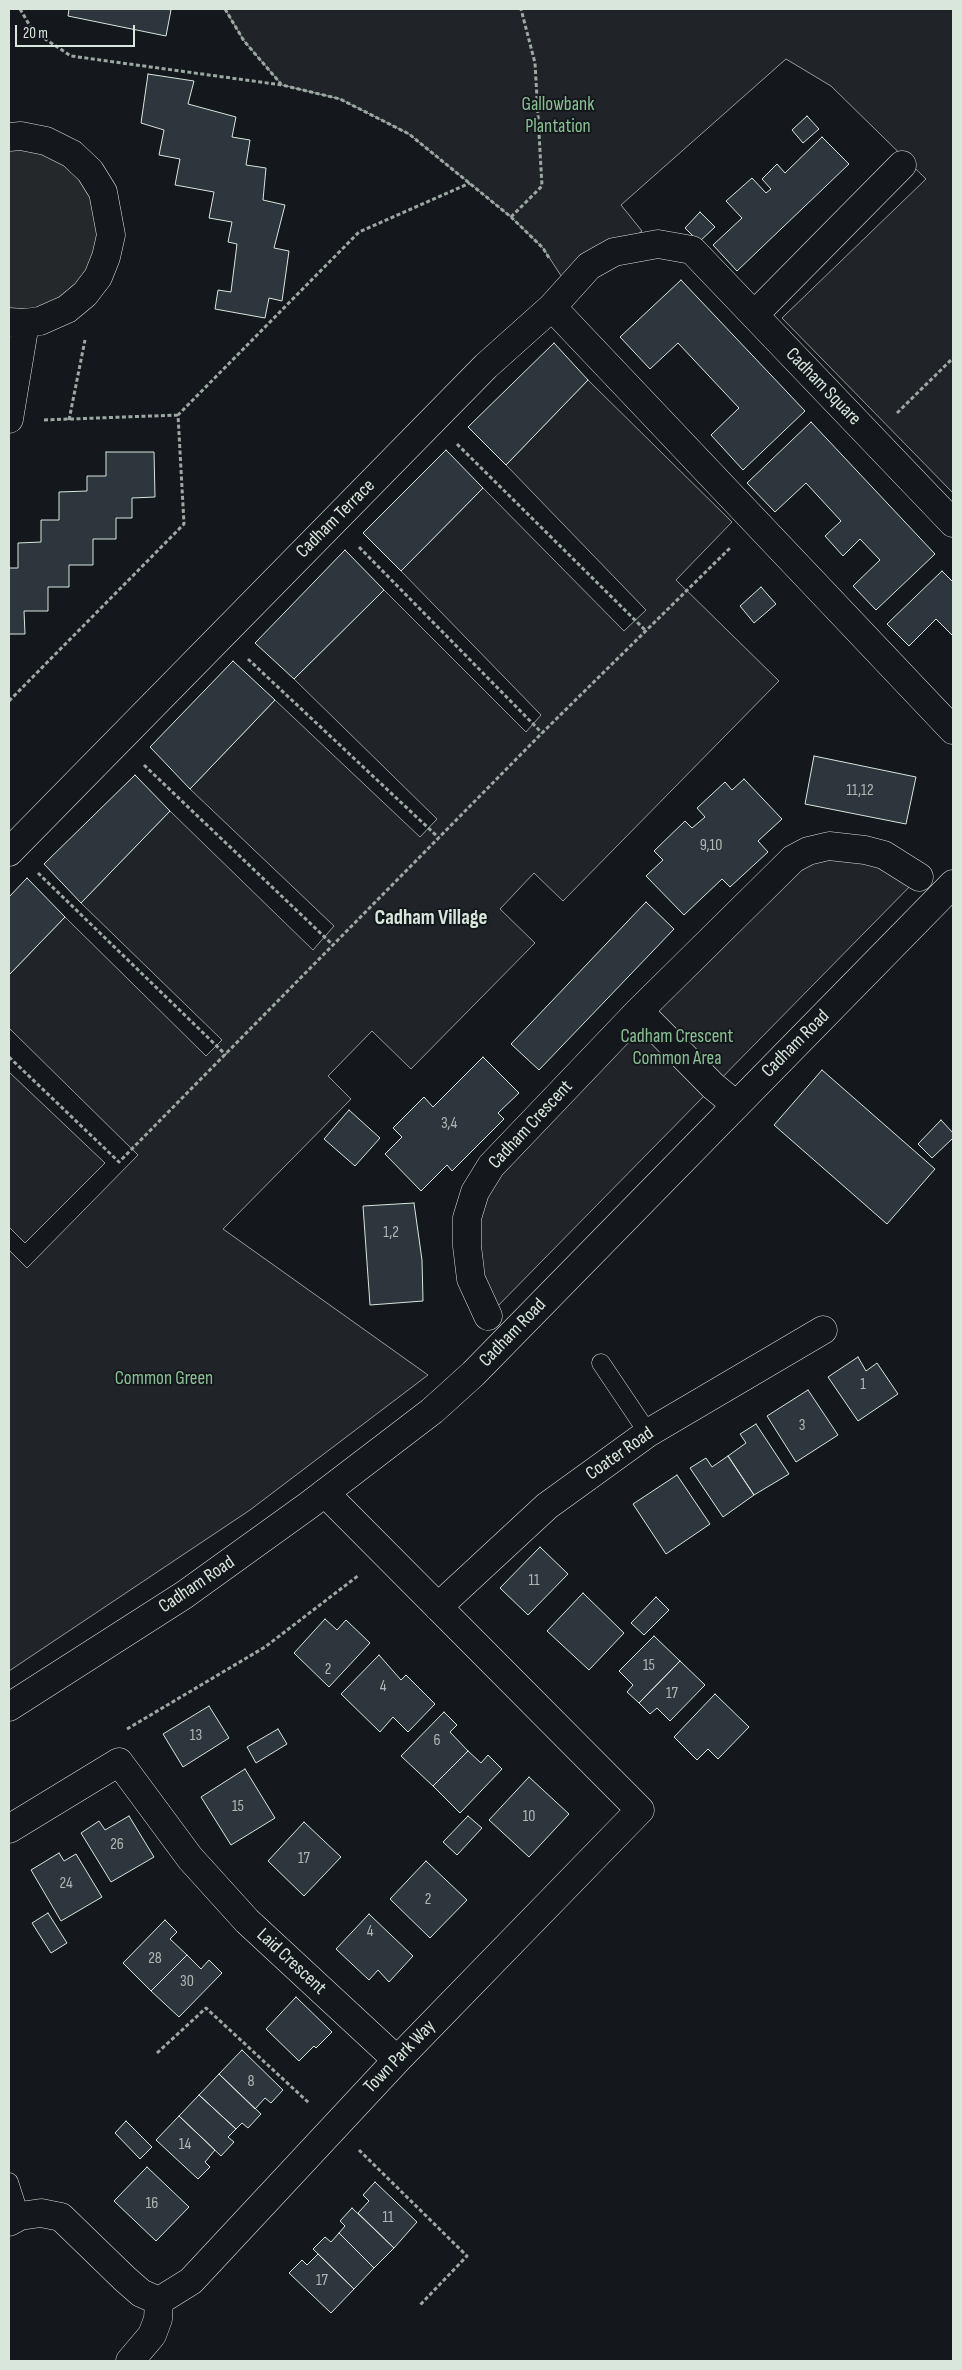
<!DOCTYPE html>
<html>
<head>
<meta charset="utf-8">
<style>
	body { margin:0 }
	#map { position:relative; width:962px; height:2370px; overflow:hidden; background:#14181c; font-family:"Sofia Sans Condensed",sans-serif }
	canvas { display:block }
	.frame { position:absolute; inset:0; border:10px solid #d8e6dc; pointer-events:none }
	.scale { position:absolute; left:15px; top:25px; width:120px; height:22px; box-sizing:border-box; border:2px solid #d8e6dc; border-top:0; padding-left:6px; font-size:15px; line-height:18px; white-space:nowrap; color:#d8e6dc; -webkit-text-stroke:4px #14181c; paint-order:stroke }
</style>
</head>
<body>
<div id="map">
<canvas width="962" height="2370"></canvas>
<div class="frame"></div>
<div class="scale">20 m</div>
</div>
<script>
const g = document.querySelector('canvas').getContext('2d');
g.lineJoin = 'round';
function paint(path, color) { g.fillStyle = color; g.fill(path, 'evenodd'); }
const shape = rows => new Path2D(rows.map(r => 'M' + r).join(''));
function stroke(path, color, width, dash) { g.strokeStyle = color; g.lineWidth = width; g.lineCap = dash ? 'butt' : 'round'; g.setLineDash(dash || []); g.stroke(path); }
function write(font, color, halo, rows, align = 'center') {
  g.font = font + ' "Sofia Sans Condensed",sans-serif'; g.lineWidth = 4; g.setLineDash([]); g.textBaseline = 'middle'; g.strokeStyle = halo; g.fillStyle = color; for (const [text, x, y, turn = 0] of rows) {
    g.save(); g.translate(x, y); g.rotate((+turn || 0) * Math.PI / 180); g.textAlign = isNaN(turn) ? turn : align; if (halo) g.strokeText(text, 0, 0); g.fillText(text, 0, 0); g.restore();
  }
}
const green = shape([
	[225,9,953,9,953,493,782,318,926,179,831,86,786,59,621,205,642,231,569,288,543,248,511,217,409,134,340,99,282,85,244,41,225,9],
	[588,380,732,522,676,580,779,681,563,901,534,873,500,909,535,943,411,1069,372,1031,328,1076,351,1099,223,1229,428,1375,250,1510,9,1671,9,1250,27,1268,138,1155,9,1028,9,975,65,917,206,1056,222,1040,81,903,170,811,313,950,334,926,190,789,275,700,420,837,437,819,294,679,384,590,526,732,541,715,401,571,483,488,624,631,646,610,506,465,588,380],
	[829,846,919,877,488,1316,475,1192,639,1011,829,846],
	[9,1072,105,1163,25,1243,9,1227,9,1072]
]);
paint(green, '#202428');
stroke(green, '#939e99', 1);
const parking = shape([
	[9,137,72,154,111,235,85,294,9,322,9,137]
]);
paint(parking, '#24282b');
stroke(parking, '#939e99', 1);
const building = shape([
	[69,9,167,9,171,10,166,36,68,16,69,9],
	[148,74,194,81,188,104,236,117,232,137,250,140,246,165,266,168,263,200,285,205,274,248,289,251,282,301,269,298,265,318,215,309,218,290,231,292,237,244,228,242,232,222,209,218,214,192,175,185,180,159,159,155,164,130,141,123,148,74],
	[807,116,819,129,803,143,792,130,807,116],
	[822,137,849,164,737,271,713,245,742,218,726,201,752,178,766,193,771,189,762,179,777,164,785,173,822,137],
	[700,212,715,227,699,242,685,228,700,212],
	[681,280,805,411,743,470,711,435,739,408,678,343,650,369,620,337,681,280],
	[554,343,588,380,506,465,468,427,554,343],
	[811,422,935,554,876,610,853,586,880,560,860,539,843,556,825,536,841,521,806,483,775,512,747,483,811,422],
	[446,450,483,488,401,571,363,533,446,450],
	[106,452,154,452,155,497,132,498,132,518,116,518,116,539,93,539,93,565,69,565,69,587,48,587,48,611,24,611,25,634,9,634,9,568,18,568,18,543,41,542,41,520,59,520,59,492,87,491,87,476,106,476,106,452],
	[345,550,384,590,294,679,255,643,345,550],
	[942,571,953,582,953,636,936,619,909,646,887,624,942,571],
	[761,587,776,604,754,623,740,606,761,587],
	[233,661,275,700,190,789,150,747,233,661],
	[814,756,916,777,906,824,805,804,814,756],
	[135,775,170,811,81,903,44,864,135,775],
	[744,779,782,819,758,841,768,852,730,887,722,879,684,915,646,876,663,860,654,851,685,821,692,828,705,817,697,808,725,782,732,790,744,779],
	[27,878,65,917,9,975,9,897,27,878],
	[646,902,674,929,539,1070,511,1044,646,902],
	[483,1057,519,1093,498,1113,504,1119,452,1171,447,1165,421,1191,385,1154,402,1137,393,1128,424,1097,433,1107,483,1057],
	[822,1070,935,1169,887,1224,774,1125,822,1070],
	[349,1110,380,1138,355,1166,324,1139,349,1110],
	[941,1120,953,1133,953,1138,932,1158,918,1144,941,1120],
	[414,1203,422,1260,423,1301,370,1305,363,1206,414,1203],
	[858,1357,866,1371,877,1363,898,1394,858,1421,828,1377,858,1357],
	[808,1390,838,1435,796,1462,767,1416,808,1390],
	[756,1424,789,1474,754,1495,728,1456,746,1443,740,1434,756,1424],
	[728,1456,754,1495,723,1517,690,1468,706,1458,712,1467,728,1456],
	[677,1475,710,1524,666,1554,633,1504,677,1475],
	[540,1547,568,1574,528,1615,500,1588,540,1547],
	[583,1593,624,1633,589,1670,547,1631,583,1593],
	[656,1597,669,1610,644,1635,631,1623,656,1597],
	[325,1619,337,1630,346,1620,370,1643,329,1687,294,1653,325,1619],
	[654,1636,680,1661,639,1703,627,1692,633,1685,619,1671,654,1636],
	[379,1655,401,1680,406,1675,435,1704,408,1732,393,1717,380,1732,341,1694,379,1655],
	[680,1661,705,1685,670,1721,657,1708,650,1714,639,1703,680,1661],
	[715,1694,749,1727,718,1759,708,1749,697,1760,674,1737,715,1694],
	[209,1706,229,1738,183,1767,163,1734,209,1706],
	[444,1712,457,1725,450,1732,468,1751,433,1786,401,1756,444,1712],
	[278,1729,287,1744,256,1763,247,1747,278,1729],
	[468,1751,481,1763,488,1755,502,1769,460,1813,433,1786,468,1751],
	[245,1769,275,1818,231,1845,201,1797,245,1769],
	[529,1777,569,1814,529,1857,489,1820,529,1777],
	[129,1816,154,1857,111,1882,81,1833,99,1821,105,1830,129,1816],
	[468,1816,482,1828,457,1855,443,1842,468,1816],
	[304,1822,341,1857,304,1896,268,1861,304,1822],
	[59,1853,64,1861,76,1854,102,1897,61,1921,31,1870,59,1853],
	[426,1861,467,1900,430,1938,390,1899,426,1861],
	[48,1913,67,1943,51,1953,32,1923,48,1913],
	[369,1914,413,1956,389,1982,378,1970,369,1980,336,1949,369,1914],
	[165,1920,177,1932,170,1939,187,1955,151,1991,123,1963,165,1920],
	[187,1955,201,1969,209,1960,222,1973,179,2017,151,1991,187,1955],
	[296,1997,332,2032,316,2048,314,2046,299,2061,266,2029,296,1997],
	[242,2050,283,2090,271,2103,265,2098,255,2109,219,2074,242,2050],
	[219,2074,261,2114,248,2128,242,2123,236,2129,199,2095,219,2074],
	[199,2095,236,2129,228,2137,234,2142,221,2156,179,2116,199,2095],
	[179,2116,215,2150,205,2162,210,2167,198,2179,156,2140,179,2116],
	[126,2121,152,2147,140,2159,115,2133,126,2121],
	[147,2167,189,2207,156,2241,114,2201,147,2167],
	[375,2182,417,2222,394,2248,358,2213,369,2201,363,2195,375,2182],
	[352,2208,394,2248,374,2268,339,2233,345,2226,340,2221,352,2208],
	[339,2233,374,2268,354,2289,313,2249,325,2237,331,2242,339,2233],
	[318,2254,354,2289,331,2313,289,2273,302,2260,307,2265,318,2254]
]);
paint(building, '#2c363c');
stroke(building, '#d8e6dc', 1);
const service = shape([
	[601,1363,648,1433],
	[9,2182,20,2216]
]);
const minor = shape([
	[9,137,21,136,46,141,72,154,90,171,103,192,111,235,106,257,98,277,85,294,67,309,40,321,25,323,9,322],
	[552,307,953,730],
	[754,315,902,165],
	[9,419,25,323],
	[9,852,486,366,552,307,589,266,614,252,658,244,692,250,953,523],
	[639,1011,713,1086,736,1105],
	[488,1316,471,1279,467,1246,467,1218,475,1192,491,1166,639,1011,793,859,808,851,829,846,865,850,884,855,919,877],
	[438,1607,547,1506,648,1433,823,1330],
	[9,1829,119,1762,190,1858,247,1921,397,2060],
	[9,2222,20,2216,41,2213,61,2217,125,2279,141,2293,159,2301],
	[159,2301,191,2281,397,2060,640,1810,325,1493],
	[130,2361,152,2335,158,2319,159,2301]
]);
const tertiary = shape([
	[9,1707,184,1595,309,1505,432,1411,473,1374,953,884]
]);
stroke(service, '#d8e6dc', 19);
stroke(minor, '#d8e6dc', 29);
stroke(tertiary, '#d8e6dc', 29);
stroke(shape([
	[20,9,33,31,71,56,282,85,340,99,409,134,511,217,543,248,549,258],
	[225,9,244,41,281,84],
	[511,217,542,186,535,63,521,9],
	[897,413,953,358],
	[44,420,178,415],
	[69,420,85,340],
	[457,444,645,630],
	[359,547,542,733],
	[248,659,439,838],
	[9,701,184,524,178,415,359,232,470,183],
	[144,765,333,945],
	[38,873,226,1055],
	[9,1057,119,1162,542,733,731,547],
	[127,1729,265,1647,359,1575],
	[157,2053,206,2008,309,2103],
	[359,2150,467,2256,420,2305]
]), '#9da8a2', 3, [4, 2.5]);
stroke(service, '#14181c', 18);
stroke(minor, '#14181c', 28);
stroke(tertiary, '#14181c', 28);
write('16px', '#adbab4', null, [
	["11,12",860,791],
	["9,10",711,846],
	["3,4",449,1124],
	["1,2",391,1233],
	["1",863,1385],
	["3",802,1426],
	["11",534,1581],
	["15",649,1666],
	["2",328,1670],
	["4",383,1687],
	["17",672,1694],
	["13",196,1736],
	["6",437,1741],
	["15",238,1807],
	["10",529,1817],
	["26",117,1845],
	["17",304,1859],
	["24",66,1884],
	["2",428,1900],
	["4",370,1932],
	["28",155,1959],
	["30",187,1982],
	["8",251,2082],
	["14",185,2145],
	["16",152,2204],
	["11",388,2218],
	["17",322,2281]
]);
write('19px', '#8ac095', '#14181c', [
	["Gallowbank",558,105],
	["Plantation",558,127],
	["Cadham Crescent",677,1037],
	["Common Area",677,1059],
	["Common Green",164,1379]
]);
write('19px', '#d8e6dc', '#14181c', [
	["Cadham Square",823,387,46],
	["Cadham Terrace",336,519,-45],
	["Cadham Road",796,1044,-45],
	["Cadham Crescent",531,1125,-47],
	["Cadham Road",513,1333,-46],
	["Coater Road",620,1454,-35],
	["Cadham Road",197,1585,-34],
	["Laid Crescent",291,1962,43],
	["Town Park Way",400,2057,-46]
]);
write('bold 21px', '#d8e6dc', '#14181c', [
	["Cadham Village",431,919]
]);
</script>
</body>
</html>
